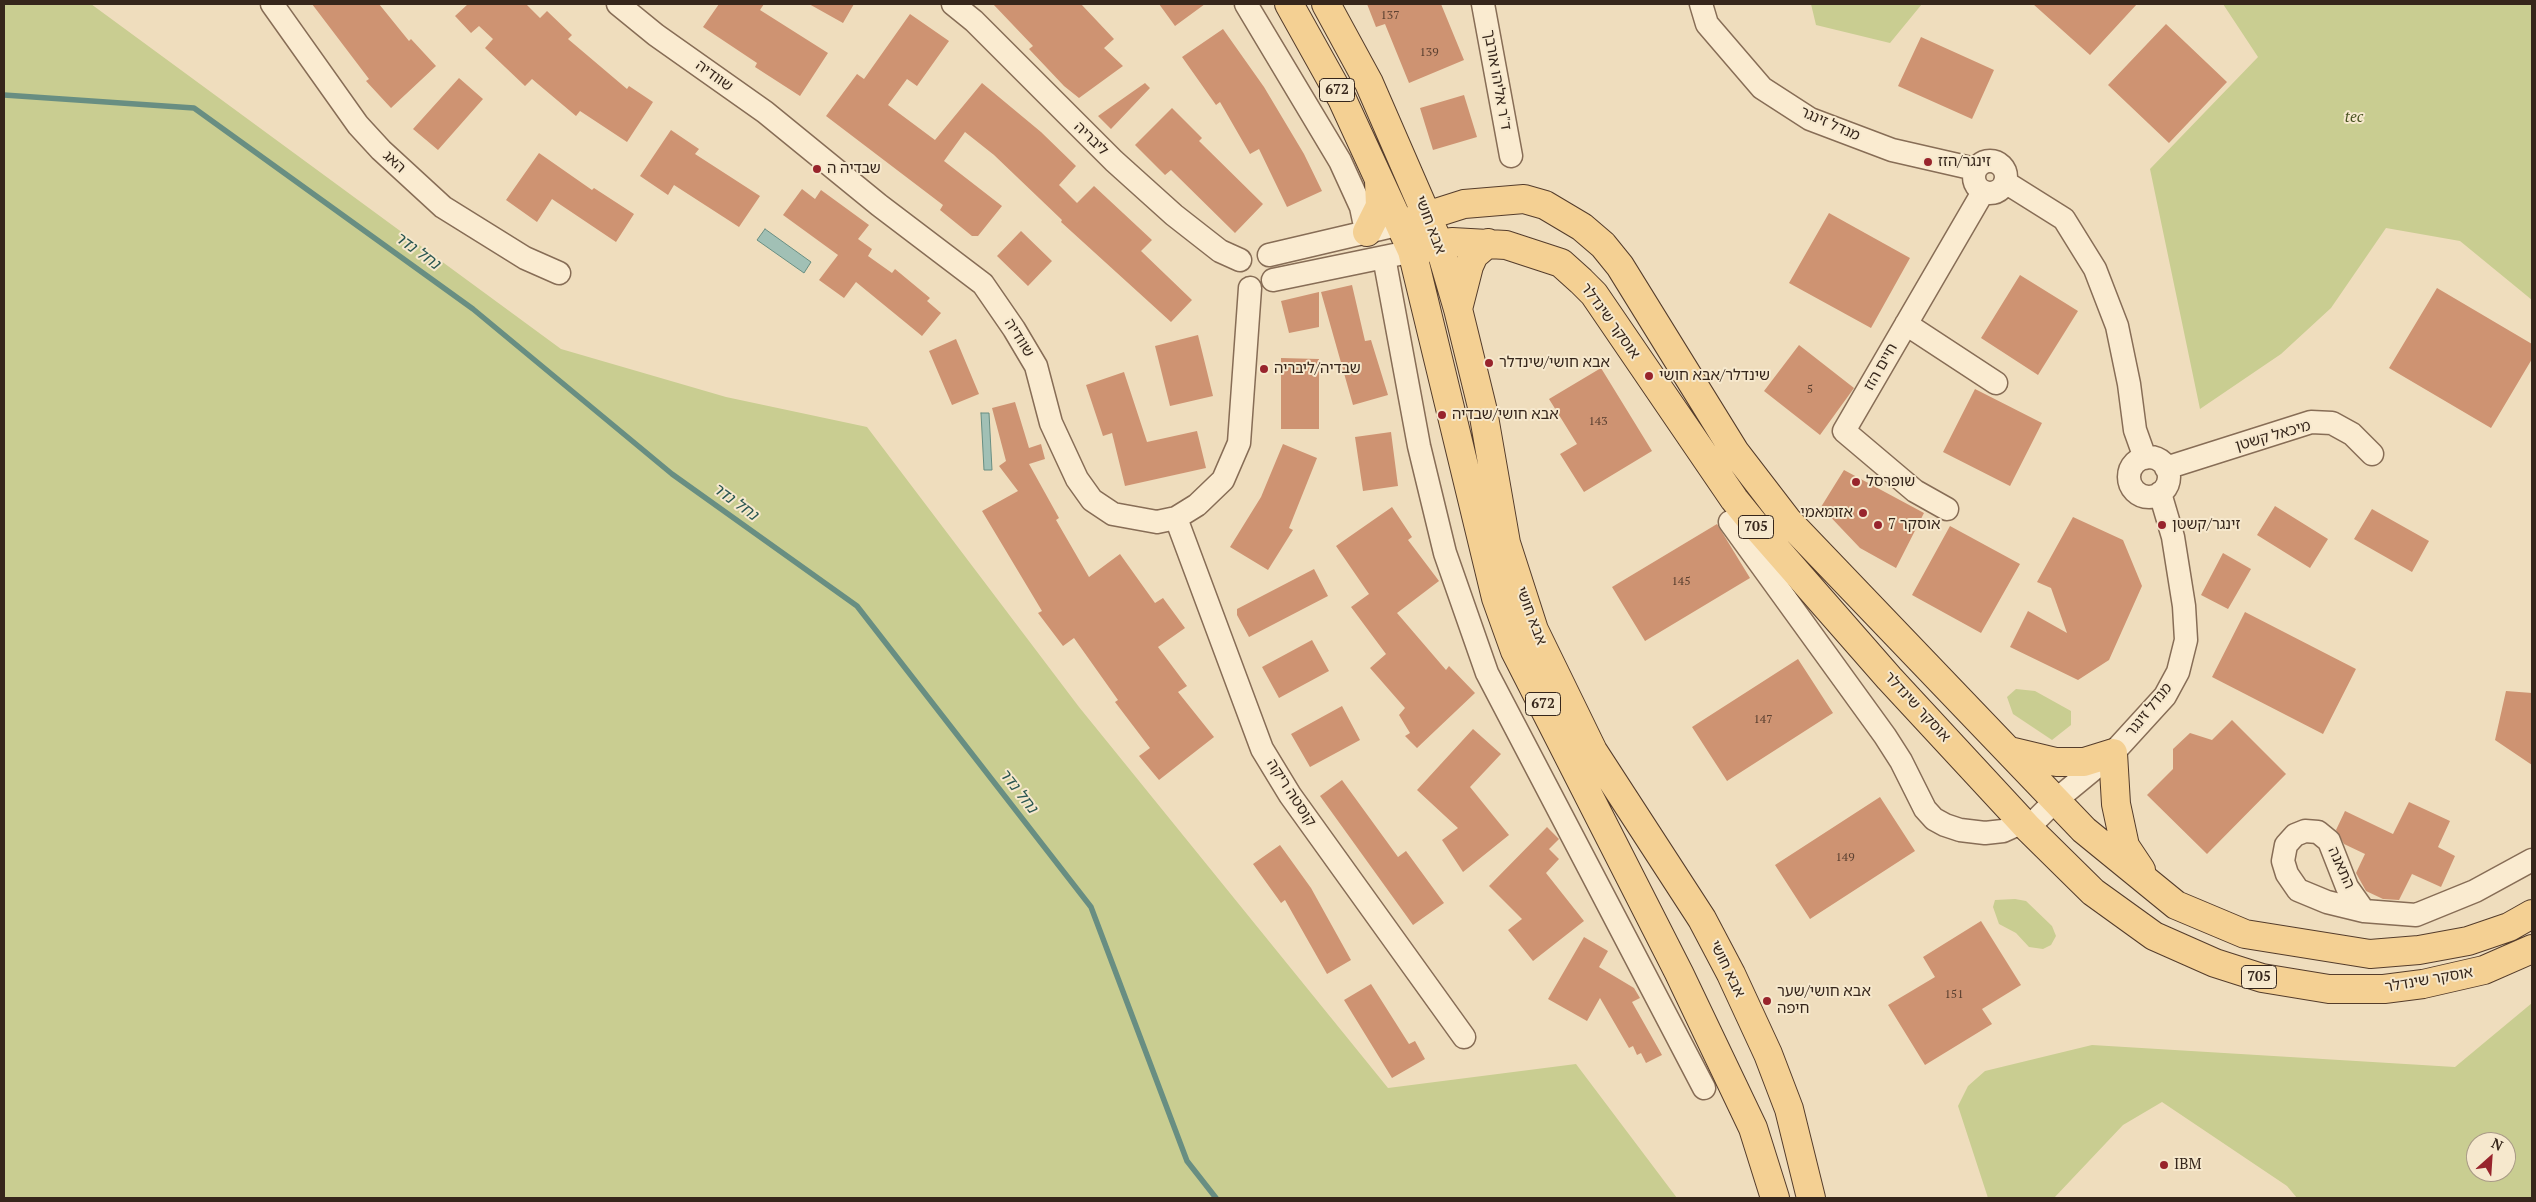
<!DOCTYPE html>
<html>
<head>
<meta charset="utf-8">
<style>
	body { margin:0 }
	#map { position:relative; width:2536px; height:1202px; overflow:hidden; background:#efddbd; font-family:"PT Serif",serif }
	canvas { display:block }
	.frame { position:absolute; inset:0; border:5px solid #36261b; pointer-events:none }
	.north { position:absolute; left:2466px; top:1132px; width:50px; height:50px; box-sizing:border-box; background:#f6e8cd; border:1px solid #a99a86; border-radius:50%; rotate:26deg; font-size:14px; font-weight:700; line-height:20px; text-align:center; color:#36261b }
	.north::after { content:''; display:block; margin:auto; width:18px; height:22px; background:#98242c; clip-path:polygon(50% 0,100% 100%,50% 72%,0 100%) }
</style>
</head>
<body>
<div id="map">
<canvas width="2536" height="1202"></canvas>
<div class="frame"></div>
<div class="north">N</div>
</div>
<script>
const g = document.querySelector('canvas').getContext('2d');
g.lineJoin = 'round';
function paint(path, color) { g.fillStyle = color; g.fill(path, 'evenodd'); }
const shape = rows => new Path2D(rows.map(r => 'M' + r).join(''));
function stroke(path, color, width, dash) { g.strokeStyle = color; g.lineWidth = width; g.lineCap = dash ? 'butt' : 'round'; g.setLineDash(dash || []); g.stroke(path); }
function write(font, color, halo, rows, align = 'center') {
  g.font = font + ' "PT Serif","Noto Sans Hebrew",serif'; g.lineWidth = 4; g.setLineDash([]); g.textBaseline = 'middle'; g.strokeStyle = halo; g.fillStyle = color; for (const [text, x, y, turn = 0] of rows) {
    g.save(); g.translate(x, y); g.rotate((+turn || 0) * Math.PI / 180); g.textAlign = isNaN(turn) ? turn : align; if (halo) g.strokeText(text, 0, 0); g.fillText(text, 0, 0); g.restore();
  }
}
paint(shape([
	[4,4,91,4,561,349,726,397,867,427,1079,707,1388,1088,1576,1064,1677,1198,4,1198],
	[1811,4,1922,4,1890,43,1816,25],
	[2223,4,2532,4,2532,300,2460,241,2386,228,2331,308,2281,354,2200,409,2150,169,2258,57],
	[2016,689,2035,691,2071,711,2071,725,2052,740,2013,714,2007,697],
	[2015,899,2026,901,2052,926,2056,936,2051,945,2043,949,2029,947,2016,933,1999,924,1993,907,1995,900],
	[2532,1003,2532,1198,2297,1198,2287,1186,2162,1102,2123,1125,2054,1198,1988,1198,1958,1106,1968,1086,1985,1071,2092,1045,2455,1067],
	[2476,1142,2506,1142,2506,1172,2476,1172]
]), '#c9cd91');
const water = shape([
	[765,229,811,262,804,273,757,240,765,229],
	[981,413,989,413,992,470,984,470,981,413]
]);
paint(water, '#a1c0b5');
stroke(water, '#688e82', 1);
stroke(shape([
	[4,95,194,108,473,309,672,474,857,606,1091,907,1187,1161,1216,1198]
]), '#688e82', 5.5);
paint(shape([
	[312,4,379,4,409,41,411,39,436,66,391,108,366,81,369,79],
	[468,4,526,4,540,18,547,11,572,35,568,39,627,89,629,86,653,102,627,142,580,111,576,116,532,79,525,86,485,48,493,39,479,26,471,33,455,16],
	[719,4,764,4,760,10,828,53,800,96,755,67,757,63,703,27],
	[809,4,854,4,843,23],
	[993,4,1081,4,1114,39,1104,48,1123,66,1079,98,1064,86,1029,49,1033,46],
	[1159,4,1205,4,1175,26],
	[1367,4,1441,4,1464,60,1409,83,1385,24,1376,27],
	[2033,4,2137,4,2090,55],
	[910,14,949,41,917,86,907,79,888,105,935,140,982,83,1041,132,1076,166,1059,185,1077,203,1094,186,1152,240,1141,251,1192,300,1171,322,1061,222,1062,220,994,155,965,132,944,161,1002,206,978,236,972,236,940,210,943,205,826,116,857,74,864,79],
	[2166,24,2227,82,2169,143,2108,85],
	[1223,29,1264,87,1304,154,1322,191,1287,207,1259,149,1250,154,1220,102,1216,105,1182,57],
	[1921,37,1994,70,1972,119,1898,86],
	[459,78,483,99,438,150,413,129],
	[1145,83,1150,88,1111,129,1098,116],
	[1464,95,1477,137,1433,150,1420,108],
	[1172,108,1202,138,1199,141,1263,204,1235,233,1171,170,1165,175,1135,145],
	[671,130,699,149,695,154,760,196,739,227,674,185,668,195,640,176],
	[539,153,592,190,594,188,634,214,616,242,552,199,537,222,506,200],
	[802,189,815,199,821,190,869,225,858,239,872,249,868,256,892,273,895,269,930,298,927,301,941,313,922,336,856,282,844,298,819,280,838,255,783,215],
	[1829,213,1910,258,1871,328,1789,283],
	[1021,231,1052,261,1028,286,997,256],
	[2020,275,2078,311,2038,375,1981,338],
	[1352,285,1365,341,1371,340,1388,395,1353,405,1321,292],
	[2437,288,2532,344,2532,359,2491,428,2389,368],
	[1319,292,1319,327,1289,333,1281,301],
	[1198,335,1213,396,1170,406,1155,346],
	[956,339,979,394,952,405,929,351],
	[1799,345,1854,388,1820,435,1764,391],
	[1281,358,1319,359,1319,429,1281,429],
	[1601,368,1652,451,1584,492,1560,454,1577,444,1549,399],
	[1124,372,1147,442,1197,431,1206,468,1125,486,1112,433,1103,436,1086,385],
	[1975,389,2042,423,2010,486,1943,452],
	[1015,402,1029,448,1041,444,1045,459,1029,464,1059,518,1056,520,1089,577,1120,554,1155,603,1163,598,1185,628,1158,647,1187,686,1178,692,1214,737,1159,780,1139,756,1150,748,1115,702,1118,700,1074,638,1063,646,1038,613,1042,611,982,511,1018,491,999,466,1006,461,992,408],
	[1391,432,1398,486,1363,491,1355,437],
	[1283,444,1317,458,1289,528,1293,530,1268,570,1230,547,1261,497],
	[1844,470,1924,513,1896,568,1860,548,1821,507],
	[2275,506,2328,539,2310,568,2257,535],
	[1392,507,1412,537,1408,540,1439,581,1397,613,1446,670,1449,666,1475,693,1417,748,1405,736,1410,733,1399,715,1405,708,1370,668,1386,654,1351,607,1369,594,1336,546],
	[2372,509,2429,541,2412,572,2354,539],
	[2073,517,2123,540,2142,586,2109,660,2078,680,2010,647,2028,611,2067,633,2051,588,2037,582],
	[1717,524,1750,578,1645,641,1612,587],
	[1950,526,2020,564,1981,633,1912,595],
	[2223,553,2251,569,2228,609,2201,595],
	[1314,569,1328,596,1249,637,1237,615,1237,609],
	[2245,612,2356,669,2323,734,2212,677],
	[1312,640,1329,671,1279,698,1262,667],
	[1798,659,1833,713,1727,781,1692,727],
	[2506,691,2532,693,2532,765,2495,740],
	[1342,706,1360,740,1310,767,1291,734],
	[2232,720,2286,774,2207,854,2147,795,2173,769,2173,749,2190,733,2212,740],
	[1473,729,1501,754,1470,787,1509,835,1463,872,1442,840,1458,828,1417,790],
	[1342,780,1398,857,1406,851,1444,903,1413,925,1320,796],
	[1880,797,1915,851,1810,919,1775,865],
	[2409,802,2450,821,2438,847,2455,856,2441,887,2412,874,2399,900,2383,899,2366,891,2356,873,2365,854,2344,844,2336,830,2345,811,2393,834],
	[1547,827,1559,839,1549,849,1559,859,1546,873,1584,921,1533,961,1508,930,1522,919,1489,886],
	[1280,845,1311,888,1351,960,1327,974,1285,900,1281,903,1253,864],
	[1981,921,2021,985,1982,1009,1992,1024,1925,1065,1888,1005,1935,977,1923,957],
	[1584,937,1608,951,1599,967,1634,988,1640,998,1632,1002,1662,1055,1646,1063,1641,1053,1637,1055,1633,1046,1629,1048,1600,998,1587,1021,1548,999],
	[1371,984,1409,1044,1415,1041,1425,1059,1392,1078,1344,1000]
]), '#ce9372');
const minor = shape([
	[272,4,358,125,381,150,443,207,525,258,559,273],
	[618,4,656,35,765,112,879,205,983,284,1014,329,1036,366,1051,423,1077,479,1092,500,1113,514,1157,522,1176,518,1197,505,1223,480,1239,443,1250,288],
	[953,4,974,21,1114,161,1174,215,1220,251,1240,260],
	[1246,4,1340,161,1361,207,1365,226,1361,233],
	[1483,4,1511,156],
	[1701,4,1707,24,1762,88,1810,119,1892,150,1975,169],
	'1974 177a16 16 0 1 1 32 0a16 16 0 1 1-32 0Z',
	[2005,182,2064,219,2095,269,2117,326,2129,384,2135,430,2145,458],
	[1269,255,1401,224],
	[1384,257,1419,446,1445,553,1487,673,1704,1088],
	[1273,280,1399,254],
	[1906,324,1996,383],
	'2129 477a20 20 0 1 1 40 0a20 20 0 1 1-40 0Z',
	[2166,468,2311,422,2332,423,2352,434,2372,454],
	[1947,509,1915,491,1844,431,1983,192],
	[1176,518,1262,749,1290,795,1464,1037],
	[1730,522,1885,736,1901,761,1925,809,1934,819,1945,825,1960,830,1985,833,2003,831,2023,822,2028,828,2056,800,2113,753,2165,696,2178,672,2186,640,2184,606,2173,537,2160,493],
	[2364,911,2347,887,2329,841,2318,832,2305,831,2295,835,2286,845,2283,861,2287,874,2298,890,2327,902,2364,911,2416,915,2475,891,2532,860]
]);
const major = shape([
	[1289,4,1342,99,1412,251,1496,598,1515,651,1679,973,1753,1128,1775,1198],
	[1326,4,1369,83,1439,244,1458,309,1483,411,1506,543,1534,630,1593,751,1702,919,1731,974,1768,1054,1789,1109,1811,1198],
	[1401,224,1464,204,1524,199,1545,205,1582,227,1603,245,1620,266,1735,452,1788,521,2084,830,2176,905,2245,934,2370,954,2419,950,2468,941,2509,927,2532,914],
	[1367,232,1380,206,1379,181],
	[1412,251,1452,242,1506,245,1561,263,1581,281,1594,294,1734,499,1755,525,1889,678,2028,828,2093,892,2154,936,2215,963,2262,978,2329,989,2384,989,2423,984,2484,970,2532,949],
	[1458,309,1469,266,1474,255,1488,243],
	[2010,751,2056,762,2084,762,2113,753,2116,804,2125,846,2141,870]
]);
stroke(minor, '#876d56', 25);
stroke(major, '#543c2b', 30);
stroke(minor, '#faebd0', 22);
stroke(major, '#f4d093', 28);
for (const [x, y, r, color] of [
	[1928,162,5,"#98242c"],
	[817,169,5,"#98242c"],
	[1489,363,5,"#98242c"],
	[1264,369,5,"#98242c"],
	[1649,376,5,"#98242c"],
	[1442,415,5,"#98242c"],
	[1856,482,5,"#98242c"],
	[1863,513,5,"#98242c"],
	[1878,525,5,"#98242c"],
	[2162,525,5,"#98242c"],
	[1767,1001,5,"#98242c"],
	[2164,1165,5,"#98242c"]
]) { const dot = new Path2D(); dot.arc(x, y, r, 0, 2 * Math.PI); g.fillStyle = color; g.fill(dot); stroke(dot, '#f6e8cd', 2); }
write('12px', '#5c4131', null, [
	["137",1390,16],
	["139",1429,53],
	["5",1810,390],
	["143",1598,422],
	["145",1681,582],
	["147",1763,720],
	["149",1845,858],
	["151",1954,995]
]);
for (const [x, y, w] of [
	[1337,90,35],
	[1756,527,35],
	[1543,704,35],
	[2259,977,35]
]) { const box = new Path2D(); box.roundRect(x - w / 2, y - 11.5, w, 23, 4); g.fillStyle = '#f6e8cd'; g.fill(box); stroke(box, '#36261b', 1); }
write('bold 14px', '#36261b', null, [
	["672",1337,90],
	["705",1756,527],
	["672",1543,704],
	["705",2259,977]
]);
write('15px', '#36261b', '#f6e8cd', [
	["שוודיה",714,76,36],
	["ד\"ר אליהו אורבך",1497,80,80],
	["מנדל זינגר",1830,124,24],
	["ליבריה",1091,139,44],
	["האג",394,162,43],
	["אבא חושי",1430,225,69],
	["אוסקר שינדלר",1610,321,54],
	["שוודיה",1019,338,58],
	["חיים הזז",1881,367,-60],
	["מיכאל קשטן",2273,436,-16],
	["אבא חושי",1531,616,69],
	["אוסקר שינדלר",1917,707,47],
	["מנדל זינגר",2149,710,-51],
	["קוסטה ריקה",1291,793,57],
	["התאנה",2341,868,66],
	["אבא חושי",1727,969,64],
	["אוסקר שינדלר",2429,980,-10]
]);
write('italic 15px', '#495321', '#f6e8cd', [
	["tec",2354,118]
]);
write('15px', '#36261b', '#f6e8cd', [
	["זינגר/הזז",1938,162],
	["שבדיה ה",827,169],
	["אבא חושי/שינדלר",1499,363],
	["שבדיה/ליבריה",1274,369],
	["שינדלר/אבא חושי",1659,376],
	["אבא חושי/שבדיה",1452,415],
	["שופרסל",1866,482],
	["אזומאמי",1853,513,"right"],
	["אוסקר 7",1888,525],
	["זינגר/קשטן",2172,525],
	["אבא חושי/שער",1777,992],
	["חיפה",1777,1009],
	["IBM",2174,1165]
], 'left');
write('italic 16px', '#2a5651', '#f6e8cd', [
	["נחל נדר",417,251,36],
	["נחל נדר",735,502,36],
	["נחל נדר",1018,791,52]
]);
</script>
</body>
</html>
